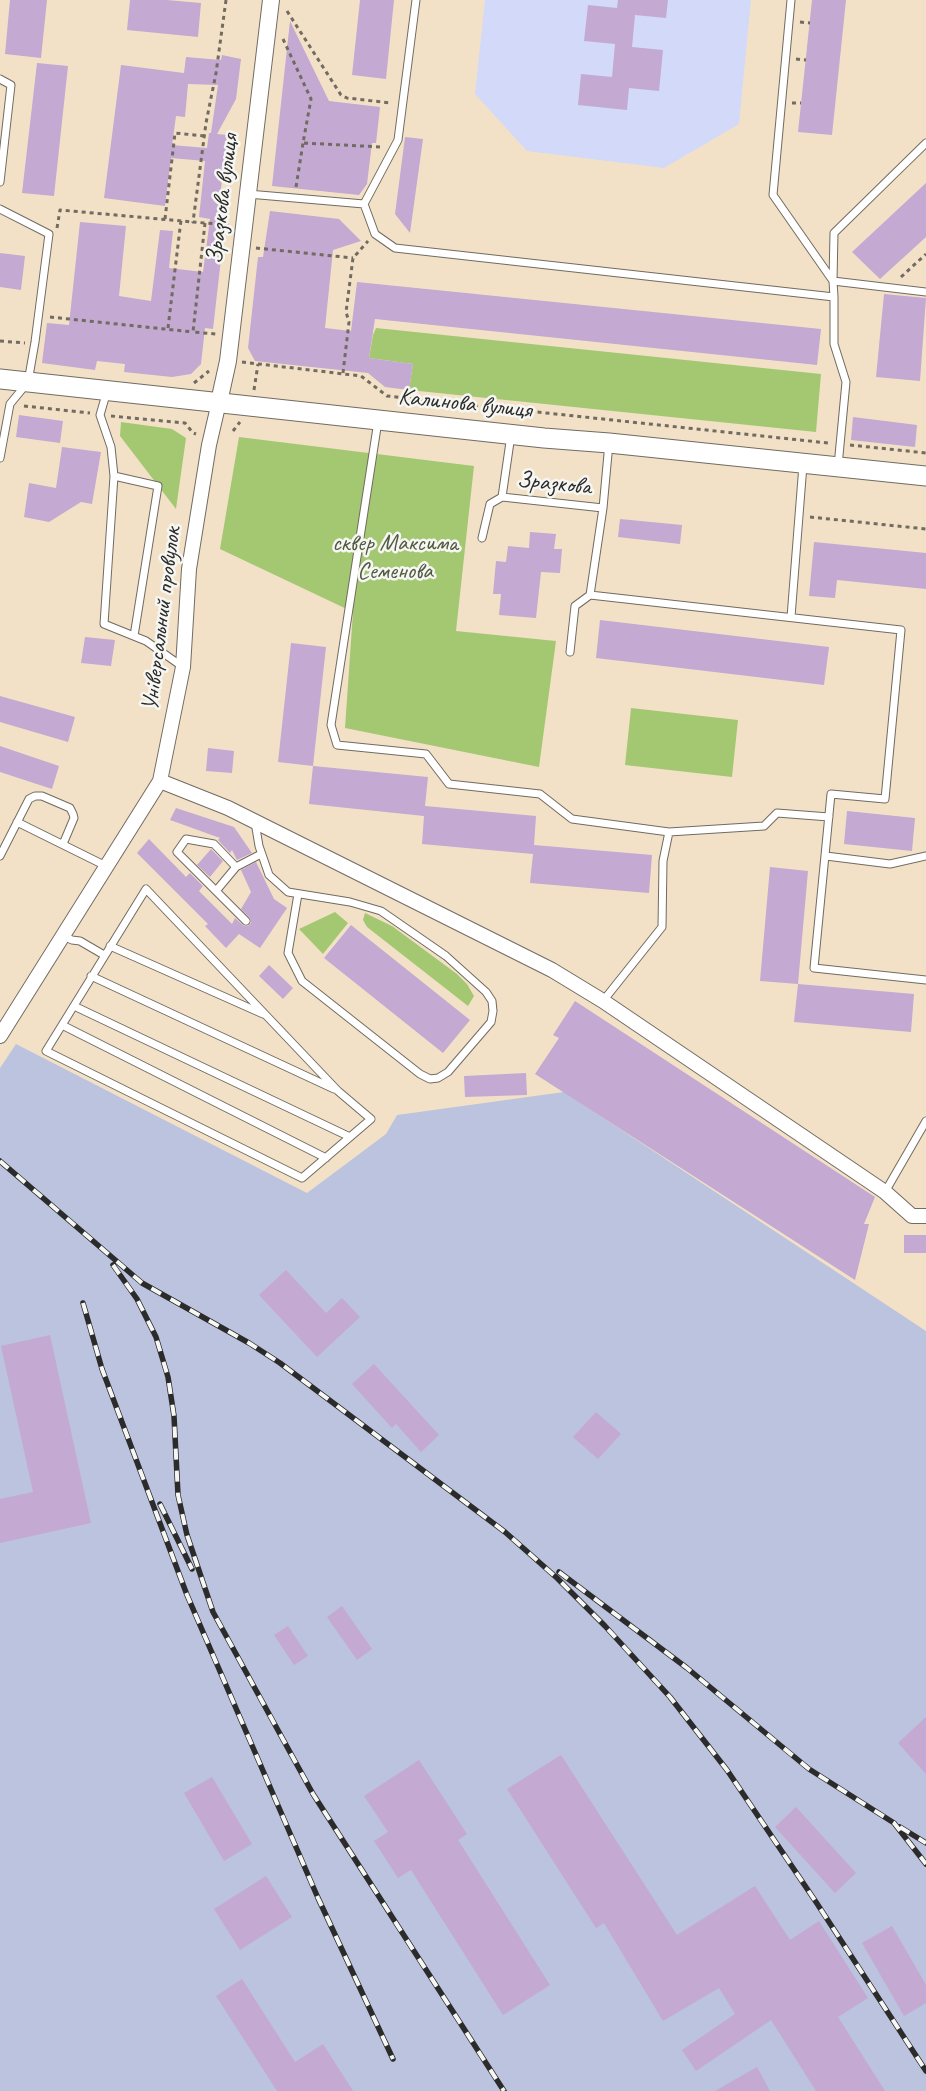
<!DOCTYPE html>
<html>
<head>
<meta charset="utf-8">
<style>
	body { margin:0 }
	canvas { display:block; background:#f2e1c7 }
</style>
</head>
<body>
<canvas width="926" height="2091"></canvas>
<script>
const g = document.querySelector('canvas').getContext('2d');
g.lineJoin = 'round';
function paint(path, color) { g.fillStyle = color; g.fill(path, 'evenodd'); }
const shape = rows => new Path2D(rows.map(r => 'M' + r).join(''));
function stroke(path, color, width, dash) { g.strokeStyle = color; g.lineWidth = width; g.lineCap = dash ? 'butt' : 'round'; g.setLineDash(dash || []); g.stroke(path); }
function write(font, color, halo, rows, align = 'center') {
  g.font = font + ' Caveat,sans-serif'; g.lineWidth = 5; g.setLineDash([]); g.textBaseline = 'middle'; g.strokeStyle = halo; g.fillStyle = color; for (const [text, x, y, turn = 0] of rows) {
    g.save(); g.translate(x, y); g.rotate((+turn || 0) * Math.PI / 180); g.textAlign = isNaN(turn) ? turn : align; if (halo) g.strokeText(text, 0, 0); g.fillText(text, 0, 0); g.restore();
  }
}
paint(shape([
	[485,0,751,0,739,124,664,168,527,151,475,94]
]), '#d2d9f9');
paint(shape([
	[16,1044,307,1193,386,1134,397,1115,564,1092,926,1331,926,2091,0,2091,0,1068]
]), '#bcc3de');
paint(shape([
	[376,328,821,374,816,432,409,390,413,364,369,358,373,335],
	[121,422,172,429,186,438,176,509,120,436],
	[239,437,474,466,456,631,556,641,539,767,345,728,353,612,220,549],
	[631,708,738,720,732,777,625,765],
	[335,912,348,923,323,954,299,929],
	[365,913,392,926,457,974,467,984,474,996,468,1006,367,927,363,920]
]), '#a4c872');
paint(shape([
	[10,0,47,0,41,58,5,54],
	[130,0,167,0,201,3,198,37,127,30],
	[360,0,394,0,386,79,352,75],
	[618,0,668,0,666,18,635,15,632,47,663,50,659,91,629,88,627,110,578,105,581,74,612,77,615,44,584,41,588,5,617,8],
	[812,0,846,0,832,135,798,132],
	[290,21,329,101,380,107,376,143,372,143,367,184,359,195,272,186],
	[222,55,241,59,236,99,217,134,228,135,221,188,226,206,227,206,213,329,205,328,201,364,191,374,172,377,124,372,125,364,97,361,95,370,42,363,47,323,69,325,80,222,126,226,119,296,151,301,160,230,173,231,169,268,203,272,210,219,199,217,205,161,171,158,165,206,104,198,121,65,184,73,186,57,221,60],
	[188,84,218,85,211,133,209,133,207,148,172,145,176,116,185,117],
	[37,63,68,66,54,196,22,193],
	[405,137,423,139,410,233,395,214],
	[926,183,926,237,880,279,852,252],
	[270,211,339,219,361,241,333,250,325,328,351,331,357,282,821,329,817,365,375,319,369,358,413,364,409,390,385,387,368,373,255,361,248,348,258,257,263,257],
	[0,253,25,256,21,290,0,287],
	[884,294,926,298,920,381,876,377],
	[19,415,63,421,60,443,16,437],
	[853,417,917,425,915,447,851,440],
	[62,447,101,452,92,504,81,502,49,522,24,517,29,483,56,488],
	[620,519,682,525,680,544,618,537],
	[530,532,556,534,554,549,562,549,560,573,541,572,536,618,499,615,501,594,493,594,496,561,506,562,508,546,529,548],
	[814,542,926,553,926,589,837,580,835,598,809,596],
	[600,620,829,647,824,685,596,658],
	[85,637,115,640,111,666,81,663],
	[291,643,326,647,313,766,278,762],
	[0,696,75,717,68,742,0,722],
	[0,746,59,766,52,789,0,772],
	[208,748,234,751,232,773,206,771],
	[313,766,428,777,425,806,536,816,534,845,652,855,649,893,530,883,533,854,422,844,424,816,309,804],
	[176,808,234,827,252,853,237,860,232,850,230,853,218,840,220,838,170,820],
	[847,811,915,818,912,851,844,844],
	[149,839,186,877,190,873,203,886,199,891,232,924,235,918,244,926,248,926,251,923,250,918,241,909,251,892,241,870,256,862,274,899,287,908,260,948,239,934,226,948,205,926,208,924,137,853],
	[211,849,223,861,210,877,197,865],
	[770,867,808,871,798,984,760,981],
	[351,925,470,1020,443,1053,324,958],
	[269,965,293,988,283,999,259,976],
	[798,984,914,994,911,1032,794,1022],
	[575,1001,875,1197,864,1224,869,1224,855,1280,535,1074,559,1038,553,1035],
	[526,1073,527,1095,465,1097,464,1076],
	[904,1235,926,1235,926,1253,904,1253],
	[286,1270,326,1313,342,1298,360,1317,317,1357,259,1295],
	[50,1335,91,1523,0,1543,0,1499,33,1492,1,1346],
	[374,1364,439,1435,421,1452,396,1424,392,1428,352,1384],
	[596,1412,621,1434,598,1459,573,1437],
	[342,1606,372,1649,357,1660,327,1617],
	[288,1626,308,1656,294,1665,274,1635],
	[926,1717,926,1774,898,1743],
	[561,1755,677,1935,755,1886,790,1940,819,1921,868,1998,838,2017,885,2091,816,2091,771,2020,696,2071,682,2050,735,2014,719,1988,663,2021,604,1923,596,1928,507,1789],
	[419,1760,467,1834,458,1840,550,1985,503,2015,411,1870,398,1878,374,1841,388,1832,364,1796],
	[212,1777,252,1844,224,1861,184,1793],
	[796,1807,856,1873,835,1893,775,1827],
	[266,1876,292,1917,240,1950,214,1909],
	[892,1926,926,1985,926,2003,904,2016,862,1943],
	[242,1979,295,2062,323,2044,353,2091,277,2091,216,1996],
	[757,2067,770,2091,715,2091]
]), '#c4a9d2');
const service = shape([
	[0,79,11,85,0,182],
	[926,143,834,233,833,281,926,292],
	[248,194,364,204,375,234,395,248,834,297,833,281,773,195,791,0],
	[364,204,398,140,416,0],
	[0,209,49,234,35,342,28,382,10,404,0,458],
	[834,297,834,344,846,382,838,466],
	[107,391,100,415,111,447,114,476,104,624,146,641,183,667],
	[378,421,331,725,337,745,426,754,449,784,540,794,572,819,669,832],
	[114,476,158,486,134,636],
	[502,497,603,508],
	[482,538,490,504,502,497,511,435],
	[590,595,901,630,885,799,831,794,814,968,926,980],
	[791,617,803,465],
	[570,652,575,606,590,595,603,508,609,443],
	[17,822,106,866],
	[255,822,259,846,269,875,288,892,350,902,381,911,446,956,486,992,492,1001,493,1011,491,1022,448,1072,438,1078,430,1079,420,1074,302,981,288,953,298,894],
	[0,856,29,799,35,796,42,796,70,808,73,814,74,818,63,844],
	[826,856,890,864,926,856],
	[146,889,338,1091,371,1119,302,1178,46,1051,146,889],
	[216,891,236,867],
	[246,921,177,852,186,839,214,844,236,867,261,854],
	[63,936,72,940,80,941,104,955],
	[110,946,263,1014],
	[91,976,334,1089],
	[603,1001,662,927,663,861,669,832,764,826,777,813,829,817],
	[74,1006,350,1137],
	[62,1025,326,1158],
	[885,1192,926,1121]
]);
const minor = shape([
	[160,781,228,808,552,970,603,1001,885,1192,912,1216,926,1216],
	[0,1036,160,781,183,667,189,569,209,445,219,402]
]);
const tertiary = shape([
	[219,402,228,361,271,0]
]);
const secondary = shape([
	[0,379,544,438,609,443,926,476]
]);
stroke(service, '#716b62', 9);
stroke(minor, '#716b62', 16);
stroke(tertiary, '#716b62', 18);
stroke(secondary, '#716b62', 21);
stroke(shape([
	[226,0,216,73,206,123,193,222,229,225],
	[287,11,341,95,347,98,391,103],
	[800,22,810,23],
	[283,39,311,99,303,143,382,147],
	[796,59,806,60],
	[792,103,801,103],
	[296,187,303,143],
	[165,219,175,133,204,136],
	[205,223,193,332,216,334],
	[57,228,60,210,193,222],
	[256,248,353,258],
	[901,277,926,254],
	[50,317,193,332],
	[168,328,181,220],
	[0,341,25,343],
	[242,362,361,376,387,396,828,443],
	[343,373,349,322,346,312,353,258,368,241],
	[194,383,209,371],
	[254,390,258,364],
	[24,406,90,413],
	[111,416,185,423,193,433,196,434],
	[233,431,240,422],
	[850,445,926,453],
	[810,517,926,529]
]), '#716b62', 3, [4, 4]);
stroke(service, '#fff', 7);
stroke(minor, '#fff', 14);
stroke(tertiary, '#fff', 16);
stroke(secondary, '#fff', 19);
const rail = shape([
	[0,1161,142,1283,249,1343,280,1363,505,1532,557,1578,605,1626,670,1697,727,1770,816,1902,926,2071],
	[113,1265,137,1299,156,1337,168,1377,174,1416,178,1495,187,1535,213,1612,313,1794,504,2091],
	[83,1303,102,1369,187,1595,318,1898,393,2059],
	[160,1504,192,1569],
	[559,1572,687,1668,809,1769,894,1823,926,1864],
	[900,1827,926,1843]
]);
stroke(rail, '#2b2b2b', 5.5);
stroke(rail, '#f6f6f2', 4, [11]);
write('24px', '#2b2b2b', '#f6f6f2', [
	["Зразкова вулиця",223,199,-83],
	["Калинова вулиця",465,404,6],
	["Зразкова",554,484,6],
	["Універсальний провулок",162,619,-83]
]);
write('24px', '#4f5a40', '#f6f6f2', [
	["сквер Максима",395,544],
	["Семенова",395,572]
]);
</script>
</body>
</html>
